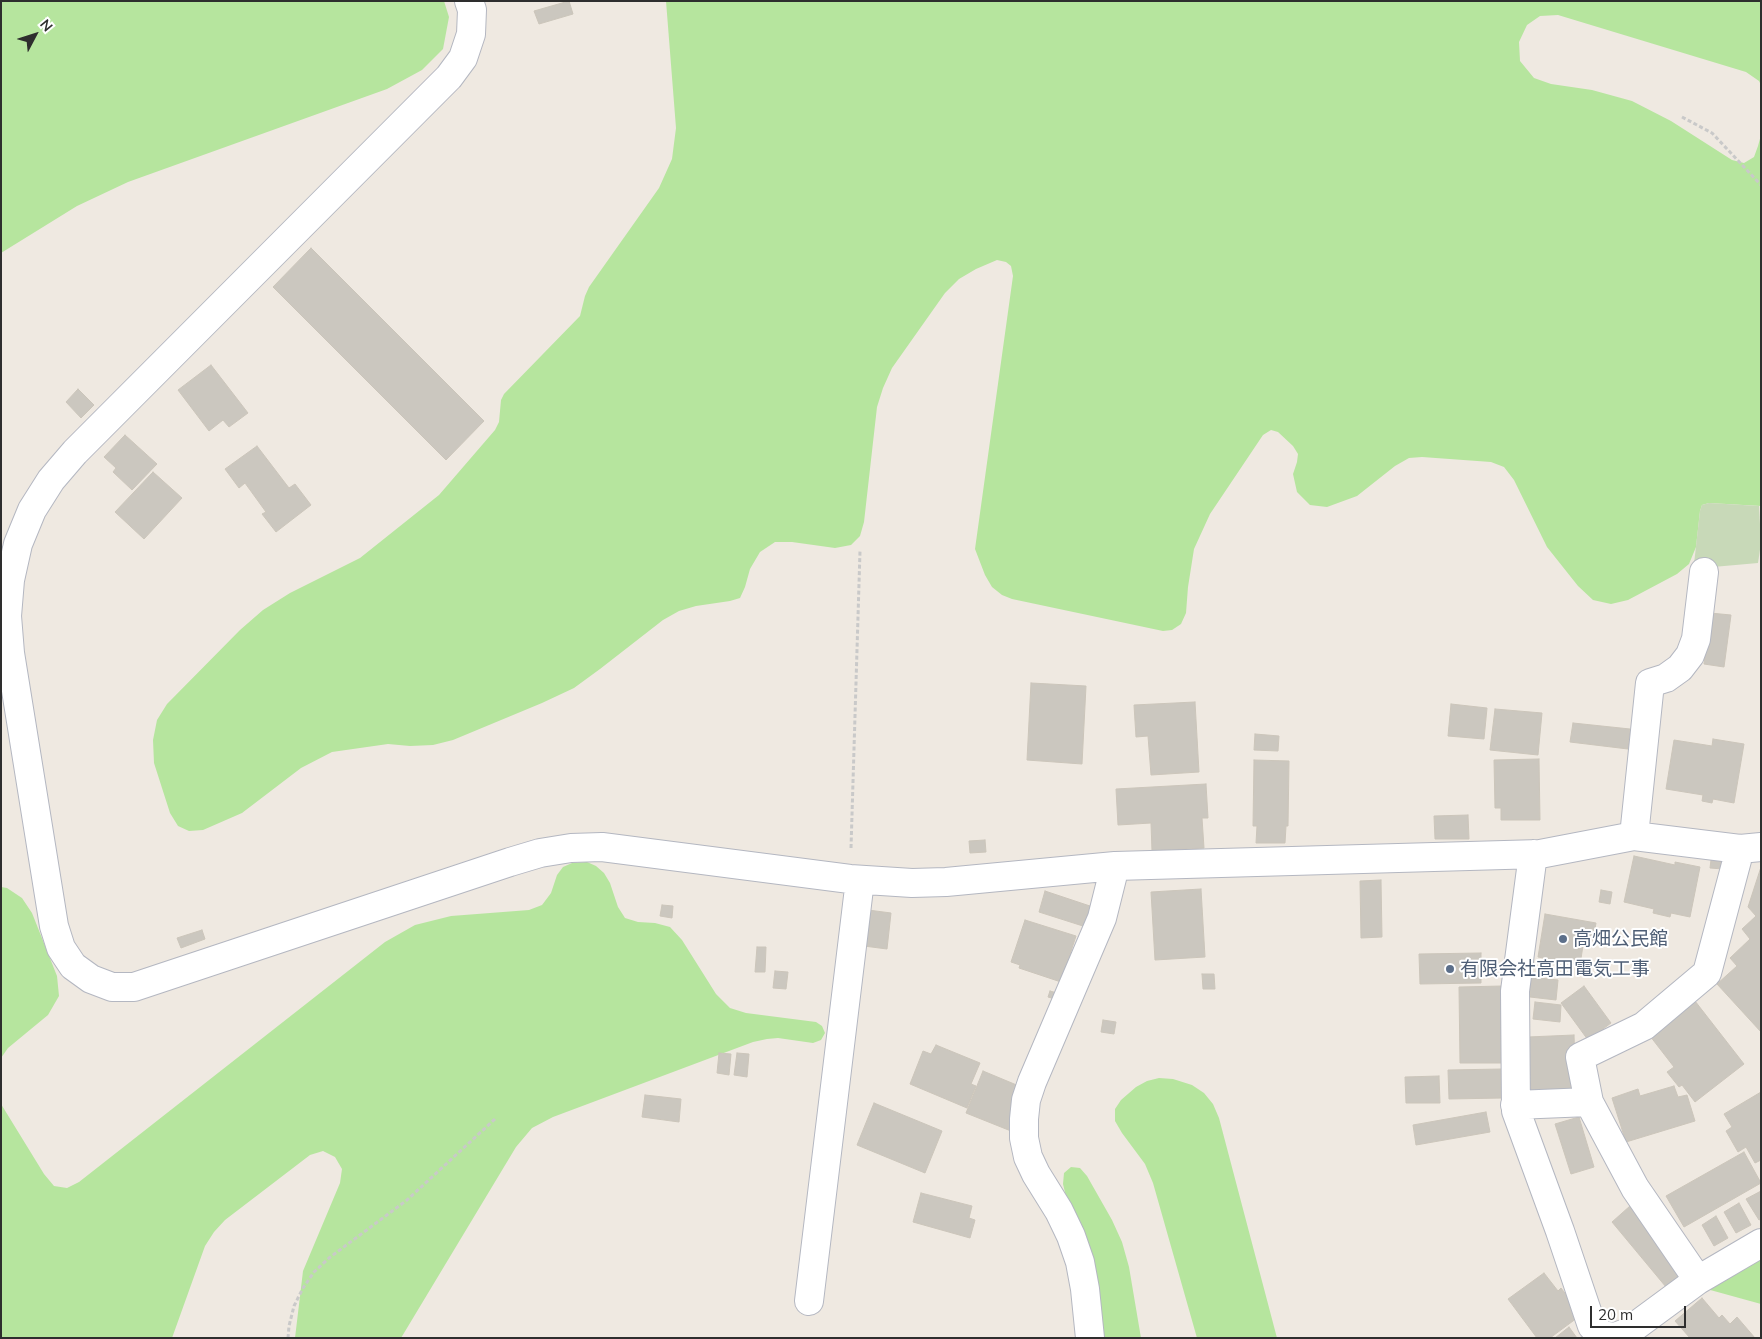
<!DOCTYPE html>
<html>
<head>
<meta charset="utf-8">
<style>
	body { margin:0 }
	#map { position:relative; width:1762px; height:1339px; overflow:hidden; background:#efe9e1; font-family:Mulish,sans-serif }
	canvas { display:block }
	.frame { position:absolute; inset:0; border:2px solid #2e2e2e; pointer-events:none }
	.north { position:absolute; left:10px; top:10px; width:50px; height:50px; -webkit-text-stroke:4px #fff; paint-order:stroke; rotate:50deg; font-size:14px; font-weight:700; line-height:20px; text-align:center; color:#2e2e2e }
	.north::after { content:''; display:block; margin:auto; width:18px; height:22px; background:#2e2e2e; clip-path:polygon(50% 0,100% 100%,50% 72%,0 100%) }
	.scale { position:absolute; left:1590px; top:1306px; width:96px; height:22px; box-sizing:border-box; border:2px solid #2e2e2e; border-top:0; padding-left:6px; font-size:15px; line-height:18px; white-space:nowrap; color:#2e2e2e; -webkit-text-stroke:4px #fff; paint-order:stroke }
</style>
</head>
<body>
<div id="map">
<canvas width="1762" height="1339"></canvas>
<div class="frame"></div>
<div class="north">N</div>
<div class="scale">20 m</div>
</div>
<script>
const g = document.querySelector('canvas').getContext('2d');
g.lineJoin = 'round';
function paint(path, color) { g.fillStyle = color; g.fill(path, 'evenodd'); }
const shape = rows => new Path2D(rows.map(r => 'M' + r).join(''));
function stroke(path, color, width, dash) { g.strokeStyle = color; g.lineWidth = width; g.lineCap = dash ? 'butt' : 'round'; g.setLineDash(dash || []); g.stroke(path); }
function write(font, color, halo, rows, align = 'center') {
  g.font = font + ' Mulish,"Noto Sans JP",sans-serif'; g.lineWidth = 4; g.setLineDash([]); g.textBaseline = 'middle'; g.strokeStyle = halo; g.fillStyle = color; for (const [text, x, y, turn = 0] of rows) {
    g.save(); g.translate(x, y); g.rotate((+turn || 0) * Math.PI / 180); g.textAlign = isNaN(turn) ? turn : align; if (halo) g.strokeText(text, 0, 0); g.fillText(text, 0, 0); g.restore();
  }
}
paint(shape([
	[1,1,444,1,449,17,443,49,422,70,387,89,128,182,77,206,1,253],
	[666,1,1761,1,1761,85,1759,81,1746,72,1558,15,1540,16,1527,25,1519,42,1520,61,1534,78,1551,84,1592,90,1632,101,1671,121,1732,160,1744,163,1754,157,1758,146,1761,135,1761,506,1709,503,1702,505,1700,511,1696,547,1689,564,1677,574,1628,600,1611,604,1593,600,1578,586,1547,547,1514,480,1504,467,1491,462,1422,457,1409,458,1395,466,1357,496,1327,507,1310,505,1297,492,1293,474,1297,462,1298,454,1293,446,1278,432,1271,430,1263,435,1210,514,1194,549,1188,587,1186,613,1181,624,1172,630,1163,631,1012,599,1002,595,992,587,985,575,975,549,1013,276,1011,266,1006,262,997,260,976,269,959,279,945,293,892,368,883,388,877,407,864,522,860,536,851,545,835,548,792,542,775,542,760,552,750,569,745,587,740,598,730,601,696,606,679,611,663,620,600,669,574,688,542,703,453,740,433,745,410,746,388,744,332,752,301,768,242,813,203,830,189,831,178,826,170,813,154,763,153,740,157,720,167,704,240,630,263,610,290,593,360,558,439,495,495,430,499,422,501,400,504,394,580,316,585,296,589,287,659,188,672,159,676,128],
	[587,862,596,866,604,873,610,883,618,907,625,918,638,922,655,923,670,927,682,940,716,994,730,1008,746,1013,816,1022,822,1026,825,1033,821,1040,813,1043,778,1038,767,1039,753,1042,553,1117,532,1128,516,1147,401,1338,295,1338,303,1271,340,1183,342,1169,335,1157,323,1151,310,1155,225,1220,214,1232,205,1246,172,1338,1,1338,1,1104,44,1174,54,1186,67,1188,79,1182,385,942,415,925,451,916,529,910,542,905,551,893,557,875,563,867,572,863],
	[1,887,7,888,22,898,32,913,57,976,59,996,48,1015,8,1048,1,1058],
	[1159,1078,1173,1079,1192,1085,1204,1093,1213,1104,1219,1118,1277,1338,1197,1338,1153,1183,1145,1164,1122,1133,1115,1121,1115,1109,1121,1100,1136,1087,1147,1081],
	[1071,1167,1080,1168,1087,1176,1112,1220,1122,1242,1129,1267,1141,1338,1100,1338,1063,1184,1064,1173],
	[1761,1254,1761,1304,1703,1288]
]), '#b6e59e');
paint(shape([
	[1709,503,1759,506,1761,543,1758,563,1713,567,1694,564,1700,511,1702,505]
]), '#c8d9b8');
const building = shape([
	[569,1,573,14,539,24,534,11,569,1],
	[311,248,484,421,446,460,273,287,311,248],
	[211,365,248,413,229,427,223,420,209,431,178,390,211,365],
	[78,389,94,405,81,418,66,402,78,389],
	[125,435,157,464,132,490,113,472,116,468,104,457,125,435],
	[257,446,289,488,295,484,311,505,276,532,262,514,266,512,245,483,239,488,225,469,257,446],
	[153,472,182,498,144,539,115,512,153,472],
	[1710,613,1731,615,1724,667,1704,664,1710,613],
	[1031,683,1086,686,1082,764,1027,760,1031,683],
	[1195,702,1199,772,1151,775,1148,736,1136,737,1134,705,1195,702],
	[1451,704,1487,708,1484,739,1448,736,1451,704],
	[1495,709,1542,713,1538,755,1490,750,1495,709],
	[1573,723,1630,729,1628,749,1570,742,1573,723],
	[1255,734,1279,736,1278,751,1254,750,1255,734],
	[1713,739,1744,744,1734,803,1713,799,1712,803,1702,801,1703,795,1666,789,1674,740,1712,746,1713,739],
	[1539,759,1540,820,1501,820,1501,808,1495,808,1494,760,1539,759],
	[1254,760,1289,761,1288,826,1286,826,1285,843,1256,843,1257,826,1253,826,1254,760],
	[1206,784,1208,818,1202,818,1204,848,1152,851,1151,823,1118,825,1116,789,1206,784],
	[1468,815,1469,839,1435,839,1434,816,1468,815],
	[985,840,986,852,970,853,969,841,985,840],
	[1634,856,1675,865,1675,862,1700,867,1690,917,1671,913,1670,917,1653,913,1654,909,1624,902,1634,856],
	[1711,860,1724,862,1723,869,1710,868,1711,860],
	[1761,867,1761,1032,1717,984,1737,966,1730,958,1750,939,1742,929,1756,916,1748,907,1761,867],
	[1381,880,1382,937,1361,938,1360,881,1381,880],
	[1201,889,1205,957,1155,960,1151,892,1201,889],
	[1601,890,1612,892,1610,904,1599,902,1601,890],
	[1045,891,1093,907,1086,927,1039,912,1045,891],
	[662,905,673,906,672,918,660,916,662,905],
	[868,910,891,913,887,949,864,946,868,910],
	[1545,914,1596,923,1593,940,1584,939,1580,965,1538,957,1545,914],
	[1025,920,1076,936,1061,982,1019,968,1020,965,1011,962,1025,920],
	[202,930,205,939,181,948,177,938,202,930],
	[757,947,766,947,765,972,755,972,757,947],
	[1481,953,1481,983,1420,984,1419,954,1481,953],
	[775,971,788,972,786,989,773,988,775,971],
	[1202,974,1214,974,1215,989,1203,989,1202,974],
	[1531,977,1558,980,1556,1000,1530,997,1531,977],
	[1502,986,1503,1063,1460,1063,1459,987,1502,986],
	[1584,986,1611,1023,1588,1040,1561,1003,1584,986],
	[1050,991,1057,993,1055,999,1048,997,1050,991],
	[1695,1001,1744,1064,1695,1102,1682,1085,1679,1087,1667,1072,1674,1067,1650,1036,1695,1001],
	[1535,1002,1561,1005,1560,1022,1533,1019,1535,1002],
	[1103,1020,1116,1022,1114,1034,1101,1032,1103,1020],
	[1574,1035,1576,1090,1531,1092,1528,1037,1574,1035],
	[936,1045,980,1063,971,1084,976,1086,967,1108,910,1084,923,1051,931,1054,936,1045],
	[719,1053,731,1054,729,1075,717,1073,719,1053],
	[737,1053,749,1054,747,1077,734,1075,737,1053],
	[1502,1069,1503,1098,1449,1099,1448,1070,1502,1069],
	[983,1071,1019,1086,1011,1131,966,1113,983,1071],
	[1439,1076,1440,1103,1406,1103,1405,1077,1439,1076],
	[1674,1086,1678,1097,1687,1095,1695,1121,1626,1142,1612,1098,1638,1089,1640,1096,1674,1086],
	[1761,1092,1761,1160,1755,1163,1746,1147,1738,1152,1726,1131,1732,1127,1724,1114,1761,1092],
	[645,1095,681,1099,679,1122,642,1117,645,1095],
	[874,1103,942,1131,925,1173,857,1145,874,1103],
	[1486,1112,1490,1132,1416,1145,1413,1125,1486,1112],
	[1579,1117,1594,1167,1571,1174,1555,1124,1579,1117],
	[1744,1152,1761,1183,1684,1227,1666,1196,1744,1152],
	[1761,1191,1761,1219,1759,1220,1746,1199,1761,1191],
	[921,1193,972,1206,969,1218,975,1220,970,1238,913,1222,921,1193],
	[1739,1203,1751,1225,1736,1233,1724,1212,1739,1203],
	[1630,1206,1684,1271,1666,1287,1612,1222,1630,1206],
	[1716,1216,1728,1238,1714,1246,1702,1225,1716,1216],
	[1544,1273,1558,1291,1561,1288,1574,1305,1570,1308,1577,1318,1550,1338,1537,1338,1508,1299,1544,1273],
	[1702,1298,1719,1318,1722,1315,1730,1324,1737,1317,1755,1338,1690,1338,1675,1321,1702,1298],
	[1569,1327,1577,1338,1555,1338,1569,1327]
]);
paint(building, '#cbc7bf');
stroke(building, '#cbc5ba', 1);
const minor = shape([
	[469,1,472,10,471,34,463,58,449,77,75,452,51,480,32,510,18,544,10,580,7,616,10,653,54,926,61,948,73,966,91,979,112,987,134,987,510,862,540,853,571,848,602,847,850,879,912,883,946,882,1115,866,1540,854,1634,836,1740,849,1761,847],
	[1634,836,1650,683,1666,678,1680,668,1690,655,1696,639,1704,572],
	[1533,854,1515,991,1516,1111,1560,1231,1592,1326,1602,1335,1615,1337,1626,1333,1698,1280,1761,1243],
	[1589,1102,1580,1057,1644,1026,1707,973,1740,849],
	[1515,1105,1589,1102,1635,1188,1698,1280],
	[809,1301,860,880],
	[1090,1338,1085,1289,1080,1262,1071,1236,1059,1211,1036,1174,1028,1157,1024,1138,1024,1119,1026,1100,1032,1082,1102,918,1115,866]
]);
stroke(minor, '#b4b7c1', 30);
stroke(shape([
	[1682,117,1712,133,1761,185],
	[851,848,860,551],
	[288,1338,289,1326,294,1306,303,1288,314,1272,329,1258,407,1200,495,1119]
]), '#c9c9c9', 3, [4, 2.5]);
stroke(minor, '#fff', 28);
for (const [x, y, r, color] of [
	[1563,939,5,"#5c6f8a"],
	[1450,969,5,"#5c6f8a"]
]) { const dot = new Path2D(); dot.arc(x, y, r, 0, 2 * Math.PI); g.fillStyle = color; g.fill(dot); stroke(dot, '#fff', 2); }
write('19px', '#4e5e75', '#fff', [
	["高畑公民館",1573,939],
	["有限会社高田電気工事",1460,969]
], 'left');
</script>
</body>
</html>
